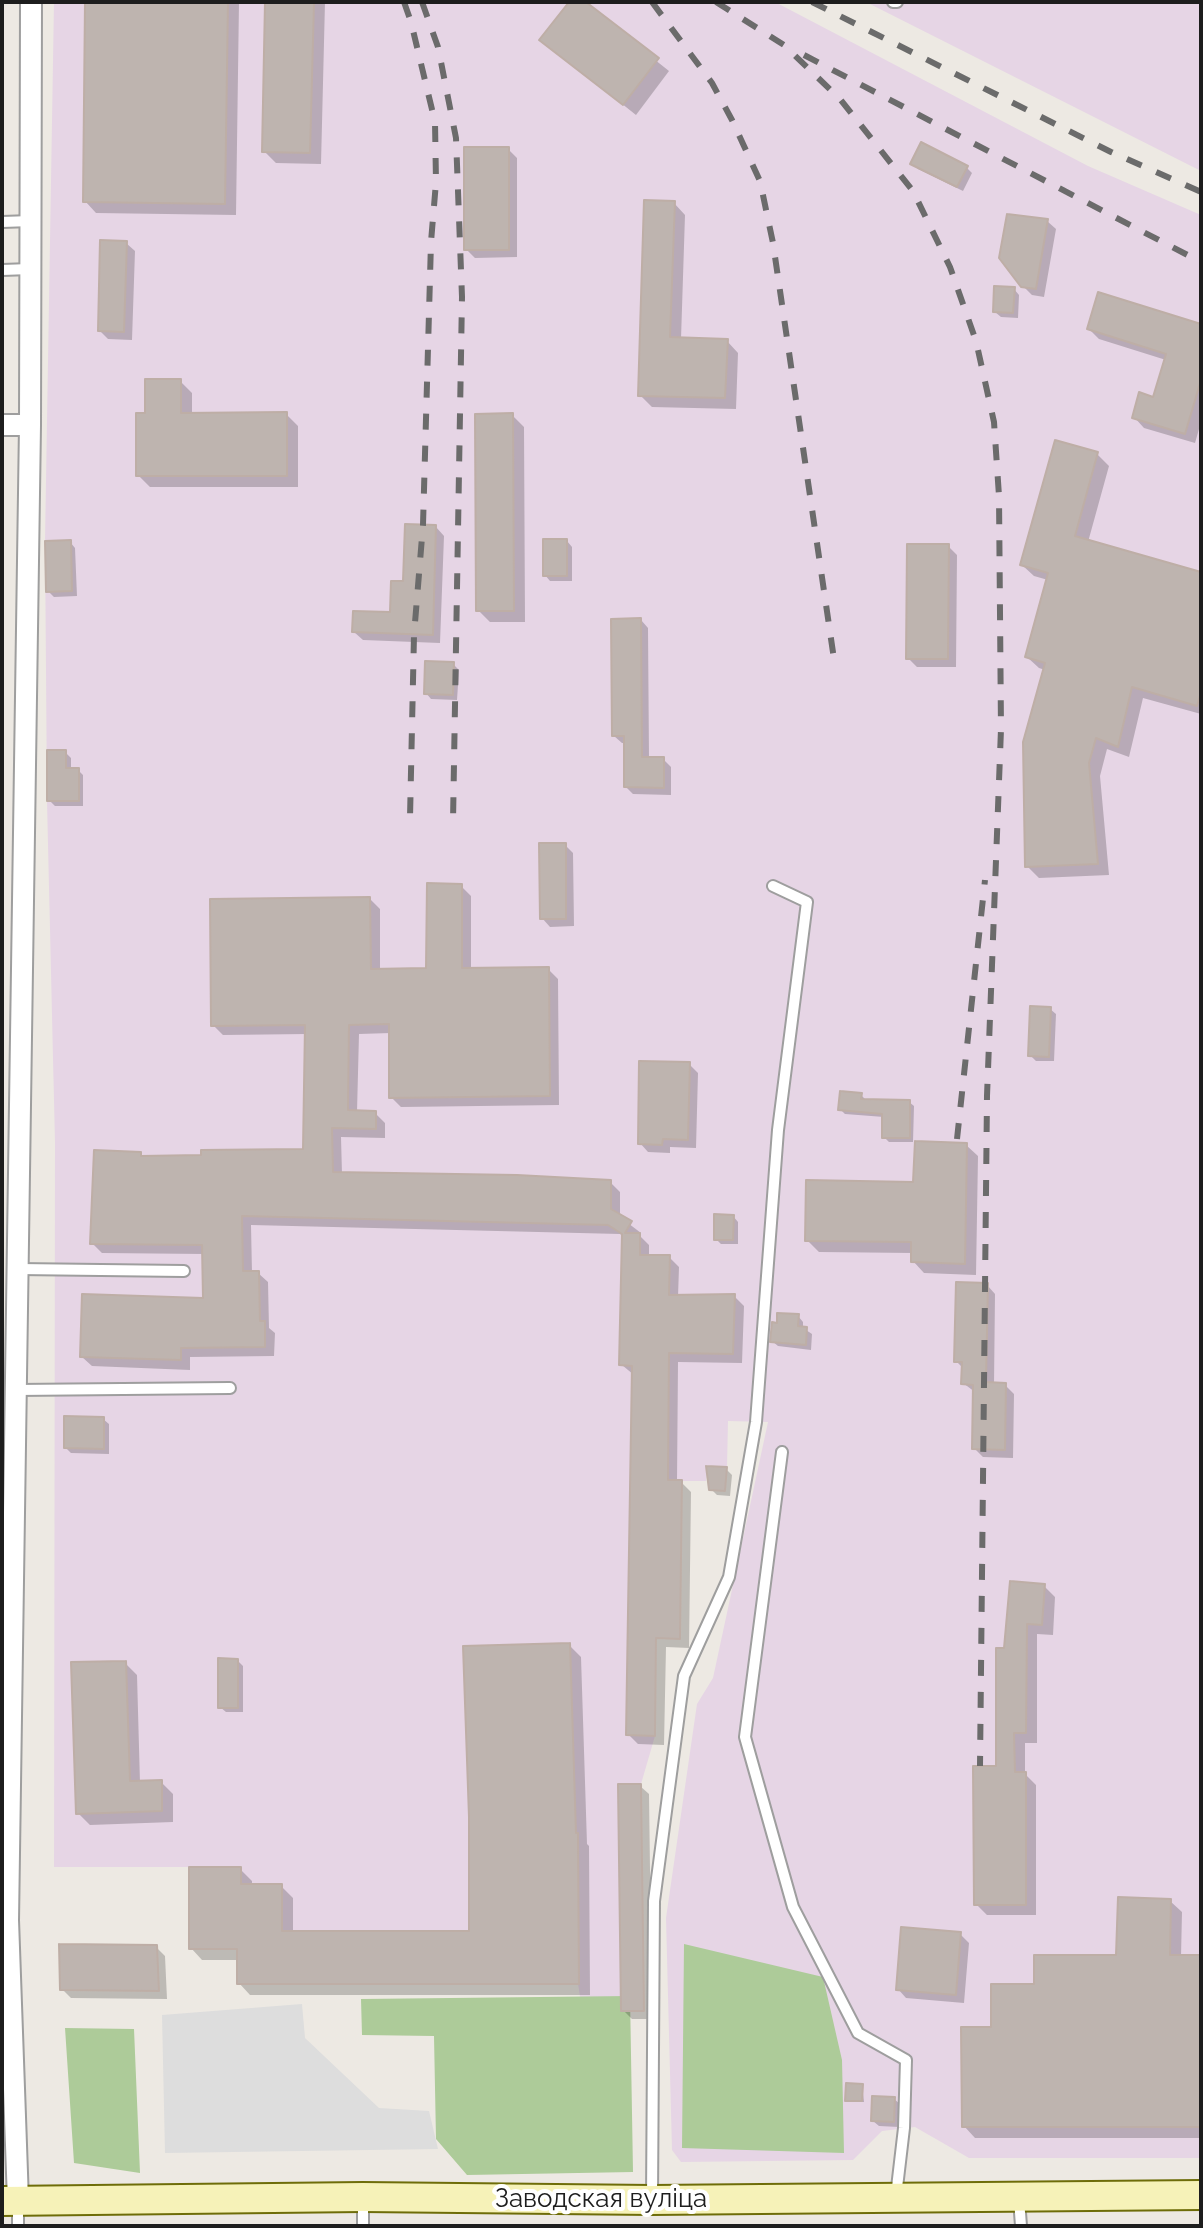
<!DOCTYPE html>
<html>
<head>
<meta charset="utf-8">
<style>
	body { margin:0 }
	#map { position:relative; width:1203px; height:2228px; overflow:hidden; background:#ede9e3; font-family:Raleway,sans-serif }
	canvas { display:block }
	.frame { position:absolute; inset:0; border:4px solid #1d1d1d; pointer-events:none }
</style>
</head>
<body>
<div id="map">
<canvas width="1203" height="2228"></canvas>
<div class="frame"></div>
</div>
<script>
const g = document.querySelector('canvas').getContext('2d');
g.lineJoin = 'round';
function paint(path, color) { g.fillStyle = color; g.fill(path, 'evenodd'); }
const shape = rows => new Path2D(rows.map(r => 'M' + r).join(''));
function stroke(path, color, width, dash) { g.strokeStyle = color; g.lineWidth = width; g.lineCap = dash ? 'butt' : 'round'; g.setLineDash(dash || []); g.stroke(path); }
function write(font, color, halo, rows, align = 'center') {
  g.font = font + ' Raleway,sans-serif'; g.lineWidth = 8; g.setLineDash([]); g.textBaseline = 'middle'; g.strokeStyle = halo; g.fillStyle = color; for (const [text, x, y, turn = 0] of rows) {
    g.save(); g.translate(x, y); g.rotate((+turn || 0) * Math.PI / 180); g.textAlign = isNaN(turn) ? turn : align; if (halo) g.strokeText(text, 0, 0); g.fillText(text, 0, 0); g.restore();
  }
}
paint(shape([
	[54,2,775,2,1088,166,1201,215,1201,2158,969,2158,915,2127,882,2131,853,2160,681,2162,672,2150,666,1918,697,1704,713,1678,768,1422,728,1421,727,1467,707,1467,706,1481,682,1481,680,1639,656,1639,655,1736,641,1784,644,2011,583,2016,578,1984,237,1984,236,1949,189,1949,188,1867,54,1867,55,1143,47,801,45,541],
	[866,2,1201,2,1201,171]
]), '#e6d5e5');
paint(shape([
	[684,1944,823,1977,842,2060,844,2153,682,2148],
	[630,1996,633,2172,467,2175,436,2139,434,2036,362,2035,361,1999],
	[65,2028,134,2029,140,2173,74,2163]
]), '#adcb99');
paint(shape([
	[302,2004,305,2038,379,2108,429,2111,438,2149,165,2153,162,2015]
]), '#ddd');
paint(shape([
	[87,2,239,2,236,215,96,213,85,201],
	[267,2,325,2,321,164,276,163,264,151],
	[571,2,582,2,669,71,636,115,542,40],
	[508,149,517,158,517,257,475,258,466,249],
	[912,163,967,168,972,173,963,191,918,169],
	[674,203,685,215,681,339,727,341,738,353,736,409,652,407,640,395],
	[1047,221,1056,229,1044,297,1032,295,1023,286],
	[126,243,135,251,132,340,108,339,100,331],
	[1014,289,1019,295,1018,318,1001,317,995,312],
	[1201,326,1201,422,1195,443,1144,428,1134,417,1154,399,1166,360,1099,339,1089,329],
	[180,381,192,393,192,415,286,414,298,426,298,487,150,487,138,475,147,415],
	[512,415,524,427,525,622,490,622,478,610],
	[1097,454,1109,466,1088,542,1201,574,1201,714,1143,698,1129,757,1107,749,1100,776,1109,875,1039,878,1027,866,1045,670,1039,668,1027,657,1048,580,1034,576,1022,565],
	[436,527,444,536,440,643,363,640,354,632,392,614],
	[567,541,572,547,572,581,550,581,545,575],
	[70,542,75,548,77,596,54,597,48,591],
	[948,546,957,555,956,667,917,667,908,658],
	[641,620,648,628,649,759,663,759,671,767,671,795,633,794,626,787,626,743,622,743,614,736],
	[453,664,459,670,457,700,431,699,426,693],
	[65,752,71,758,71,770,78,770,83,775,83,806,55,806,49,800],
	[565,845,573,853,574,926,550,927,542,918],
	[461,886,471,896,471,970,548,969,558,979,559,1105,401,1107,391,1097,391,1033,359,1034,357,1112,375,1113,385,1123,385,1138,341,1137,342,1174,610,1182,620,1192,620,1217,641,1233,639,1235,649,1245,649,1257,669,1257,679,1267,678,1297,734,1296,744,1306,742,1363,678,1362,677,1482,681,1482,691,1492,689,1648,666,1647,664,1745,638,1744,628,1734,634,1375,622,1365,624,1237,620,1234,251,1225,252,1273,258,1273,268,1282,269,1328,275,1333,274,1356,190,1357,190,1370,92,1366,82,1357,205,1300,204,1254,102,1253,92,1243,141,1154,144,1158,305,1151,307,1034,223,1035,213,1025,370,899,380,909,380,971,428,970],
	[1050,1009,1056,1014,1054,1061,1036,1061,1030,1055],
	[689,1064,698,1073,696,1148,670,1147,670,1153,648,1152,640,1143],
	[861,1095,866,1100,909,1102,914,1106,913,1142,889,1142,884,1137,884,1117,845,1114,840,1109],
	[966,1145,978,1156,976,1275,924,1273,913,1261,913,1253,819,1252,807,1240,915,1184],
	[733,1216,738,1222,738,1244,721,1244,716,1239],
	[987,1285,995,1294,994,1385,1005,1385,1014,1394,1013,1458,983,1457,974,1448,975,1392,963,1383,963,1368,956,1361],
	[798,1316,803,1322,803,1328,812,1334,811,1350,778,1346,772,1341],
	[103,1419,109,1424,109,1454,71,1453,66,1448],
	[726,1469,732,1475,730,1496,717,1495,711,1489],
	[1044,1586,1055,1597,1053,1635,1037,1634,1037,1743,1025,1743,1025,1774,1036,1785,1036,1915,987,1915,976,1904,998,1768,1006,1650],
	[569,1645,581,1657,587,1844,589,1846,590,1995,250,1995,239,1983,239,1960,202,1960,191,1948,240,1869,252,1881,252,1886,281,1886,293,1898,293,1933,471,1933],
	[238,1661,243,1666,243,1712,226,1712,220,1707],
	[125,1663,137,1675,140,1783,161,1782,173,1794,173,1822,90,1825,78,1813],
	[640,1786,649,1794,652,2019,632,2019,623,2010],
	[1170,1901,1182,1912,1181,1957,1201,1957,1201,2138,975,2138,964,2126,993,2029,1036,1986,1118,1957],
	[960,1934,969,1943,964,2003,906,1998,898,1989],
	[156,1947,165,1956,167,1999,71,1998,62,1989],
	[862,2086,864,2102,849,2102,847,2100],
	[894,2099,900,2104,899,2127,879,2126,873,2121]
]), '#0003');
const building = shape([
	[85,2,228,2,225,204,83,202,85,2],
	[265,2,314,2,310,153,262,152,265,2],
	[569,2,586,2,659,58,623,105,539,40,569,2],
	[921,142,968,166,957,187,910,164,921,142],
	[464,147,509,147,509,250,464,250,464,147],
	[644,200,675,201,670,337,728,339,725,398,638,396,644,200],
	[1007,214,1048,219,1036,289,1021,287,999,258,1007,214],
	[100,240,127,241,124,332,98,331,100,240],
	[994,286,1015,287,1013,313,993,312,994,286],
	[1098,292,1201,324,1201,380,1185,434,1132,418,1139,392,1153,397,1166,354,1087,329,1098,292],
	[145,379,181,379,181,413,287,412,287,476,136,476,136,413,145,413,145,379],
	[513,413,514,611,476,611,475,414,513,413],
	[1055,440,1098,452,1075,536,1201,572,1201,692,1197,706,1132,687,1118,747,1096,738,1089,763,1098,864,1025,867,1023,742,1045,663,1025,657,1048,573,1020,565,1055,440],
	[405,524,436,525,433,635,352,632,353,611,390,612,391,581,403,581,405,524],
	[543,539,567,539,567,576,543,576,543,539],
	[71,540,72,591,46,592,45,541,71,540],
	[907,544,949,544,948,659,906,659,907,544],
	[641,618,642,757,664,757,664,788,624,787,624,736,612,736,611,619,641,618],
	[425,661,454,662,453,695,424,694,425,661],
	[47,750,66,750,66,768,79,768,79,801,47,801,47,750],
	[539,843,566,843,566,919,540,919,539,843],
	[427,883,462,884,462,968,549,967,550,1096,389,1098,389,1024,349,1025,348,1110,376,1111,376,1129,332,1128,333,1172,517,1175,611,1180,611,1209,632,1221,625,1233,640,1233,640,1255,670,1255,669,1295,735,1294,733,1354,669,1353,668,1480,682,1480,680,1639,656,1638,655,1736,626,1735,632,1366,619,1365,622,1234,608,1225,242,1216,243,1271,259,1271,260,1321,265,1321,265,1347,181,1348,181,1360,80,1357,82,1294,203,1298,202,1245,90,1244,94,1150,141,1152,141,1156,201,1155,201,1150,303,1149,305,1025,211,1026,210,899,370,897,371,969,426,968,427,883],
	[1030,1006,1051,1007,1049,1057,1028,1056,1030,1006],
	[639,1061,690,1062,688,1140,663,1139,662,1145,638,1144,639,1061],
	[840,1091,862,1093,861,1099,910,1100,910,1138,882,1138,882,1114,838,1110,840,1091],
	[915,1141,967,1143,965,1264,911,1262,911,1242,805,1241,806,1180,913,1182,915,1141],
	[714,1214,734,1215,733,1240,714,1240,714,1214],
	[956,1282,988,1283,986,1382,1006,1383,1005,1450,972,1449,973,1385,961,1384,962,1362,954,1362,956,1282],
	[777,1313,799,1314,798,1326,807,1327,806,1345,770,1342,772,1322,777,1323,777,1313],
	[64,1416,104,1417,104,1449,64,1448,64,1416],
	[706,1466,727,1467,725,1491,709,1490,706,1466],
	[1010,1581,1045,1584,1042,1625,1027,1624,1026,1733,1014,1733,1015,1772,1026,1772,1026,1905,974,1905,973,1766,996,1766,996,1648,1004,1648,1010,1581],
	[570,1643,576,1833,578,1833,579,1984,237,1984,237,1949,189,1949,189,1867,241,1867,241,1884,282,1884,282,1931,469,1931,469,1817,463,1646,570,1643],
	[218,1658,238,1659,238,1708,218,1708,218,1658],
	[126,1661,130,1781,162,1780,162,1811,76,1814,71,1662,126,1661],
	[618,1784,641,1784,644,2011,621,2011,618,1784],
	[1118,1897,1171,1899,1170,1955,1201,1955,1201,2127,962,2127,961,2027,991,2027,991,1984,1034,1984,1034,1955,1116,1955,1118,1897],
	[901,1927,961,1932,956,1995,896,1990,901,1927],
	[59,1944,157,1945,159,1991,60,1990,59,1944],
	[846,2083,863,2084,862,2101,845,2101,846,2083],
	[872,2096,895,2097,894,2122,871,2121,872,2096]
]);
paint(building, '#beb4af');
stroke(building, '#beaea6', 2);
const service = shape([
	[893,2,897,2],
	[2,222,31,221],
	[2,270,30,269],
	[18,1269,184,1271],
	[16,1390,230,1388],
	[782,1452,745,1737,793,1907,858,2033,906,2060,904,2128,896,2196],
	[652,2198,654,1901,684,1676,729,1577,756,1422,778,1130,807,902,773,886],
	[1019,2199,1021,2226],
	[18,2203,18,2226],
	[363,2226,363,2200]
]);
const minor = shape([
	[2,425,30,425],
	[18,2201,8,1920,30,425,31,2]
]);
const secondary = shape([
	[2,2201,363,2197,652,2200,1201,2195]
]);
stroke(service, '#9e9e9e', 14);
stroke(minor, '#9e9e9e', 24);
stroke(secondary, '#6e6d09', 32);
stroke(service, '#fff', 10);
stroke(minor, '#fff', 20);
stroke(secondary, '#f6f2b8', 28);
stroke(shape([
	[404,2,411,22,435,122,436,182,431,242,423,525,414,635,410,818],
	[422,2,438,47,456,138,462,297,453,822],
	[652,2,712,83,732,120,760,181,773,243,835,666],
	[716,2,784,45,840,99,913,191,950,267,976,341,994,422,999,496,1001,729,987,1096,980,1766],
	[812,2,1111,152,1201,192],
	[804,55,1201,262],
	[957,1139,985,880]
]), '#6b6b6b', 6, [16, 16]);
write('26px', '#1d1d1d', '#fff', [
	["Заводская вуліца",601,2199]
]);
</script>
</body>
</html>
